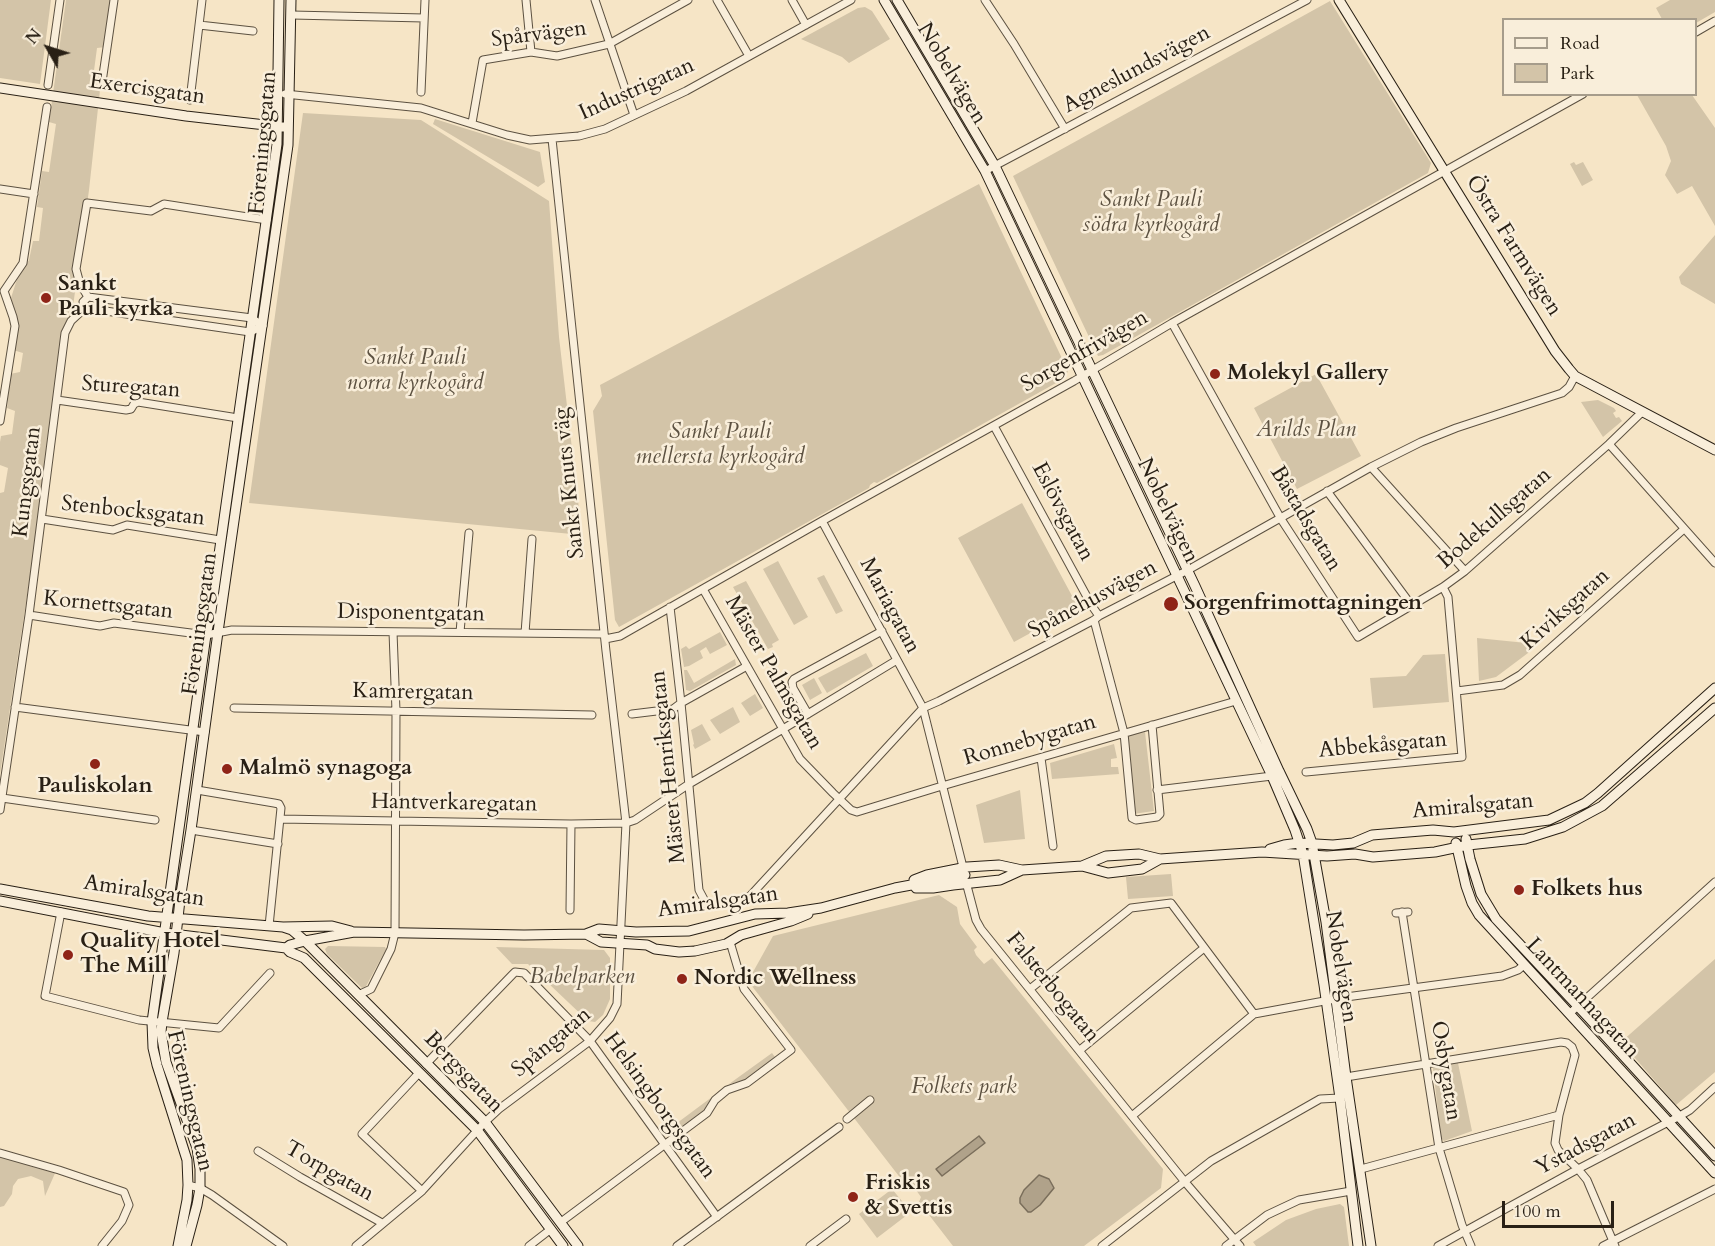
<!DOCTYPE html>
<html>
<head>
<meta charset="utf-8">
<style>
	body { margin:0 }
	#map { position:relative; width:1715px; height:1246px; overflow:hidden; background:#f6e5c6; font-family:Cardo,serif }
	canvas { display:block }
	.legend { position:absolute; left:1502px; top:18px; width:195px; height:78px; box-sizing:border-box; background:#f9eeda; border:2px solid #a69c8b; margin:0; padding:8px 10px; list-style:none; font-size:18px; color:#292015 }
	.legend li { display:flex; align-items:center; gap:12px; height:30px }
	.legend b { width:30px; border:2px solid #a69c8b }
	.north { position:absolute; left:18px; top:18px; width:60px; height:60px; -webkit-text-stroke:4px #f9eeda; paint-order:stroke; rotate:309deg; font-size:16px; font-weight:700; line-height:24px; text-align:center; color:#292015 }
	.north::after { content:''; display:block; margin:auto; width:21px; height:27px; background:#292015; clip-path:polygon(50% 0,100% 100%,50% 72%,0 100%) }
	.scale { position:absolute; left:1502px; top:1201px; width:112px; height:27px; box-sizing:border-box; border:3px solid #292015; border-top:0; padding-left:8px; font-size:18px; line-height:21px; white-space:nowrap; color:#292015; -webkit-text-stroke:4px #f9eeda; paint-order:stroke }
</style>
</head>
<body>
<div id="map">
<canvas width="1715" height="1246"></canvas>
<ul class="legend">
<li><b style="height:8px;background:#f9eeda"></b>Road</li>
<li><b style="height:16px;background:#d3c4a8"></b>Park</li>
</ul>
<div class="north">N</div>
<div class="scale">100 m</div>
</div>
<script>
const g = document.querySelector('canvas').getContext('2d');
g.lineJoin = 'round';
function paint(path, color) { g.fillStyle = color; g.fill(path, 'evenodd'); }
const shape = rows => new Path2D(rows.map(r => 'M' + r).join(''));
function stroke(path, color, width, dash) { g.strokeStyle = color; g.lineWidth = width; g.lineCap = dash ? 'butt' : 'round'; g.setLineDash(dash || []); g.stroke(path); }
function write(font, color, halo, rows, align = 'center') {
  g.font = font + ' Cardo,serif'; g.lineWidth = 5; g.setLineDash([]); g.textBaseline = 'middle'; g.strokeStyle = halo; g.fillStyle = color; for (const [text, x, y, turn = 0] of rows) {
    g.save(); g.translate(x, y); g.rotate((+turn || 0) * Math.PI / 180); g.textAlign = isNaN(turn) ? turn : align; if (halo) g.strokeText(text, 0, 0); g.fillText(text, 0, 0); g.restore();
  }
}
paint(shape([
	[0,0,51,0,40,84,0,78],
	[66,0,112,0,106,47,97,48,93,78,101,81,89,190,71,321,61,344,36,537,0,774,0,493,4,492,8,468,0,465,0,442,1,436,12,434,15,411,7,408,10,374,20,372,23,353,13,350,17,327,11,298,17,279,29,260,33,241,39,241,43,208,37,207,42,171,49,172,56,124,49,122],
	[1670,0,1715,0,1715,12,1696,23,1696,20,1662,19,1656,8],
	[1330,1,1431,163,1428,173,1103,355,1098,356,1013,176],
	[865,7,872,11,890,39,849,63,842,57,801,39,858,8],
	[1637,95,1692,95,1715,128,1715,226,1692,186,1677,194,1665,175,1671,161,1666,146],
	[303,113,421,120,549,201,559,337,582,535,249,503],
	[435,119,540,152,545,182,538,187,433,124],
	[1574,162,1576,165,1583,162,1593,180,1582,186,1570,164],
	[979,184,1068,371,1065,378,877,483,874,482,870,485,869,488,619,627,615,620,593,411,602,396,600,385],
	[1715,235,1715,304,1681,284,1679,277],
	[1316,374,1361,456,1297,489,1254,408],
	[1598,400,1614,408,1616,411,1613,413,1616,418,1619,417,1622,421,1603,437,1581,402],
	[1022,503,1078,607,1014,642,958,538],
	[778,561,808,617,794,625,763,569],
	[824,575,843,611,836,614,817,578],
	[746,581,779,640,772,644,773,647,768,649,733,587],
	[720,632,727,645,710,654,706,647,700,651,703,658,689,666,684,667,681,649,686,646,689,649],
	[1477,638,1536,644,1532,650,1496,677,1479,681],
	[866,653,873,666,827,693,818,678],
	[1445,654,1449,702,1373,708,1370,678,1406,676,1423,655],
	[735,659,736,665,690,691,686,690,684,670,687,670,694,683],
	[814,678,822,693,810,700,802,685],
	[755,694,763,708,750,716,741,703],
	[733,707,740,722,720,734,710,720],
	[702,724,711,740,695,749,693,745,694,744,691,730],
	[1145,732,1154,811,1133,814,1124,735],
	[1114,744,1117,758,1111,759,1111,767,1118,767,1119,774,1052,779,1050,763],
	[1020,790,1025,839,984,843,976,805],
	[1171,874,1173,896,1128,899,1126,877],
	[939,895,957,907,960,924,977,947,974,950,976,955,984,964,992,958,1163,1169,1161,1188,1084,1246,953,1246,919,1202,921,1197,911,1183,905,1184,748,981,773,936],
	[328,946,385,947,386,949,364,990,327,954,325,949],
	[496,947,604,950,610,958,610,999,603,1015,595,1022,588,1021,528,964,512,964],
	[1715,959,1715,1072,1676,1105,1621,1042],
	[772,1053,775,1057,746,1080,729,1084],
	[1458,1063,1472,1131,1444,1141,1441,1138,1433,1068,1435,1066],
	[712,1097,707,1108,673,1134,669,1129],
	[0,1156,56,1171,45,1196,43,1181,31,1176,18,1179,13,1186,12,1194,4,1206,0,1207],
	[892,1189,911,1212,877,1238,859,1214],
	[1340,1204,1344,1207,1349,1246,1256,1246,1253,1242,1286,1220,1316,1209]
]), '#d3c4a8');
const water = shape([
	[979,1136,985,1143,942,1176,936,1169,979,1136],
	[1039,1175,1049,1179,1054,1188,1040,1205,1031,1212,1028,1212,1020,1203,1020,1198,1024,1190,1039,1175]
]);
paint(water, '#b0a28a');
stroke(water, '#7a6e5b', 1.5);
const street = shape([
	[526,0,531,52],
	[595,0,634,115],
	[717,0,749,56],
	[792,0,806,25],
	[985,0,1014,44,1065,129],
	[292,15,424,18],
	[199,25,253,31],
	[1696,32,1715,21],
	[102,82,114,0],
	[48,85,60,0],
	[421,92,425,0],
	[285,94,421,108,507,135,530,140,579,136,605,129,686,91,851,0],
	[190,100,202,0],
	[472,123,483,60,531,52,557,56,609,44,688,0],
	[985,171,1307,0],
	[0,189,34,194],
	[88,297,252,318,263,326,250,332,85,308,83,302,88,297],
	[88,297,80,284,76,269,87,203,151,211,164,204,267,220],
	[1172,323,1281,519,1358,637,1443,587,1465,571,1609,444,1642,412],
	[57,400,126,410,131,409,134,404,138,402,238,418],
	[0,421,15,326,13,317,4,291,23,263,47,107],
	[994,426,1092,606,1099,616],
	[1609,444,1715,563],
	[1371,467,1465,571],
	[1327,491,1412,606],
	[42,519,113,530,127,525,220,540],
	[822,521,923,708,964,871],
	[703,589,800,759,833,793,851,810,857,812,942,786,1236,701],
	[670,607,681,703,699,890,707,905],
	[29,615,100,626,114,623,206,635,232,630,604,634],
	[1094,620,1124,733,1132,818,1136,820,1157,817,1160,814,1152,725],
	[460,632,469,533],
	[525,633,532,539],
	[605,639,620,636,822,521,1074,381,1172,323,1583,94],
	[1457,691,1503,685,1520,675,1684,529],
	[15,707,205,732],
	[234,708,592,715],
	[632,714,673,709,681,703,747,666],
	[808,714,793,688,792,682,794,679,882,631],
	[1041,758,1053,846],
	[1306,772,1462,757,1448,597,1443,587],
	[197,790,274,803,279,804,281,808,269,926],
	[1157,790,1272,776],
	[2,798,155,820],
	[0,810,29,615,65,333,71,321,85,308],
	[280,819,571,824,626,823,635,820,689,784,783,729,897,660],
	[191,830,278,844],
	[966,882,976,920,981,929,1185,1182,1240,1246],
	[744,899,750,896,923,708,939,701,1094,620,1099,616,1188,570,1371,467,1421,442,1456,428,1562,393,1569,387,1575,376],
	[570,910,571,824],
	[61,912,45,996,139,1020,219,1028,270,973],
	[1402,912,1439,1148,1462,1225,1471,1246],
	[1396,913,1408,912],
	[1030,989,1131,908,1171,903,1254,1014],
	[358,995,371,989,391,949,395,933,396,711,393,632],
	[1569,1014,1715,882],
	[1080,1050,1204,948],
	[426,1064,512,975,515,972,524,973,590,1041,717,1217],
	[419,1073,362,1134,422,1191],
	[1346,1077,1561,1042,1567,1043,1572,1047,1575,1055,1559,1115,1555,1143,1558,1150,1578,1169,1587,1180,1615,1246],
	[1132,1116,1254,1014,1346,997,1502,976,1518,970,1524,965],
	[847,1119,870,1100],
	[258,1151,300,1177,382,1223],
	[0,1153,59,1170,124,1192,129,1205,122,1221,102,1246],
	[1361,1169,1559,1115],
	[188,1185,200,1188,212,1195,283,1246],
	[561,1222,707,1113,715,1100,727,1090,747,1083,791,1050,744,989,730,942],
	[356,1246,422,1191,485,1122,499,1109,590,1041,610,1018,617,1004,626,823,606,651,552,139],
	[529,1246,551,1229],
	[677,1246,839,1127],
	[810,1246,846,1219],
	[1102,1246,1211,1161,1320,1099,1340,1098],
	[1226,1246,1267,1215,1284,1207,1299,1200,1351,1191],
	[1438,1246,1578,1169,1678,1117,1690,1110,1715,1087],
	[1603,1246,1715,1189]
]);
const secondary = shape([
	[884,0,985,171,1272,776,1295,830,1303,854,1324,985,1340,1098,1358,1246],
	[897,0,995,166,1195,586,1279,771,1307,829,1312,843,1326,922,1346,1077,1371,1246],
	[1339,0,1555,351,1569,369,1575,376,1715,450],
	[0,88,186,116,283,127],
	[1466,839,1470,859,1481,894,1496,919,1589,1018,1715,1156],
	[1456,843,1466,886,1472,903,1479,915,1715,1173],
	[1270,849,1284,845,1299,843,1333,845,1353,843,1372,835,1433,830,1454,832,1549,820,1585,803,1598,793,1715,688],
	[1082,866,1106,856,1139,854,1160,859,1262,852,1327,856,1355,854,1373,857,1435,852,1468,845,1525,839,1563,827,1602,806,1715,708],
	[914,880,927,875,967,867,999,865,1022,870,1082,866,1108,873,1142,869,1160,859],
	[916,888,933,888,953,885,1000,880,1022,870],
	[0,889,148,916,283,927,332,926,351,931],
	[0,901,165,933,286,948,290,945,305,941,354,932,524,935,586,934,599,929,636,932,689,931,755,914,788,913,821,908,895,888,965,875],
	[283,927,292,930,305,941,485,1122,578,1246],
	[586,934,601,942,647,945,655,949,679,952,695,951,726,944,741,935,791,921,808,914],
	[286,948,290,952,304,958,477,1130,563,1246],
	[178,1246,187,1200,188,1185,187,1160,157,1065,153,1048,152,1022,206,635,210,618,277,144,279,0],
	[186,1246,197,1205,200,1188,200,1169,197,1148,166,1062,161,1032,162,1022,174,953,180,900,191,830,218,632,288,145,291,0]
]);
stroke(street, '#5c5141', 9);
stroke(secondary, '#292015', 11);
stroke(street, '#f9eeda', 7);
stroke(secondary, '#f9eeda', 9);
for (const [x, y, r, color] of [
	[46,298,6,"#8f2418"],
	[1215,374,6,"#8f2418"],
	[1171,604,8,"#8f2418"],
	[95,764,6,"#8f2418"],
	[227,769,6,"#8f2418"],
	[1519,890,6,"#8f2418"],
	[68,955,6,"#8f2418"],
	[682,979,6,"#8f2418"],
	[853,1197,6,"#8f2418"]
]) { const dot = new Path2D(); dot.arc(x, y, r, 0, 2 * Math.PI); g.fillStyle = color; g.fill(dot); stroke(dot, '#f9eeda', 2); }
write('22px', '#292015', '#f9eeda', [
	["Spårvägen",539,35,-7],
	["Agneslundsvägen",1137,70,-28],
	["Nobelvägen",951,74,59],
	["Exercisgatan",147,90,8],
	["Industrigatan",637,90,-24],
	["Föreningsgatan",264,143,-85],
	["Östra Farmvägen",1513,246,58],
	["Sorgenfrivägen",1085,352,-30],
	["Sturegatan",131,388,4],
	["Kungsgatan",28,482,-83],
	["Sankt Knuts väg",570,483,-96],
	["Nobelvägen",1167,511,64],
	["Stenbocksgatan",133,512,6],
	["Eslövsgatan",1062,512,62],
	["Båstadsgatan",1305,519,59],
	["Bodekullsgatan",1495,519,-41],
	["Spånehusvägen",1093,600,-28],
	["Kornettsgatan",108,606,6],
	["Mariagatan",889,606,62],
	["Kiviksgatan",1566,610,-42],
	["Disponentgatan",411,614,1],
	["Föreningsgatan",201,624,-82],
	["Mäster Palmsgatan",773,673,60],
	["Kamrergatan",413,693,1],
	["Ronnebygatan",1030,741,-16],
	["Abbekåsgatan",1383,746,-5],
	["Mäster Henriksgatan",669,767,-96],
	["Hantverkaregatan",454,804,1],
	["Amiralsgatan",1473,807,-5],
	["Amiralsgatan",144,892,8],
	["Amiralsgatan",718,903,-8],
	["Nobelvägen",1340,967,81],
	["Falsterbogatan",1052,988,51],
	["Lantmannagatan",1582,999,47],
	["Spångatan",552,1043,-40],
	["Osbygatan",1445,1071,81],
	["Bergsgatan",463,1073,46],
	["Föreningsgatan",189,1101,77],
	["Helsingborgsgatan",659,1106,54],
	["Ystadsgatan",1586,1145,-28],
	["Torpgatan",329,1172,30]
]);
write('italic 22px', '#5c5141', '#f9eeda', [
	["Sankt Pauli",1151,201],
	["södra kyrkogård",1151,226],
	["Sankt Pauli",415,359],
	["norra kyrkogård",415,384],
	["Arilds Plan",1306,431],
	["Sankt Pauli",720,433],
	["mellersta kyrkogård",720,458],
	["Babelparken",582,978],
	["Folkets park",964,1088]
]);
write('bold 22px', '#292015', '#f9eeda', [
	["Sankt",58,285],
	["Pauli kyrka",58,310],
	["Molekyl Gallery",1227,374],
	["Sorgenfrimottagningen",1184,604],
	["Malmö synagoga",239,769],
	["Pauliskolan",95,787,"center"],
	["Folkets hus",1531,890],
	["Quality Hotel",80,942],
	["The Mill",80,967],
	["Nordic Wellness",694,979],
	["Friskis",865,1184],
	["& Svettis",865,1209]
], 'left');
</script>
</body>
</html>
